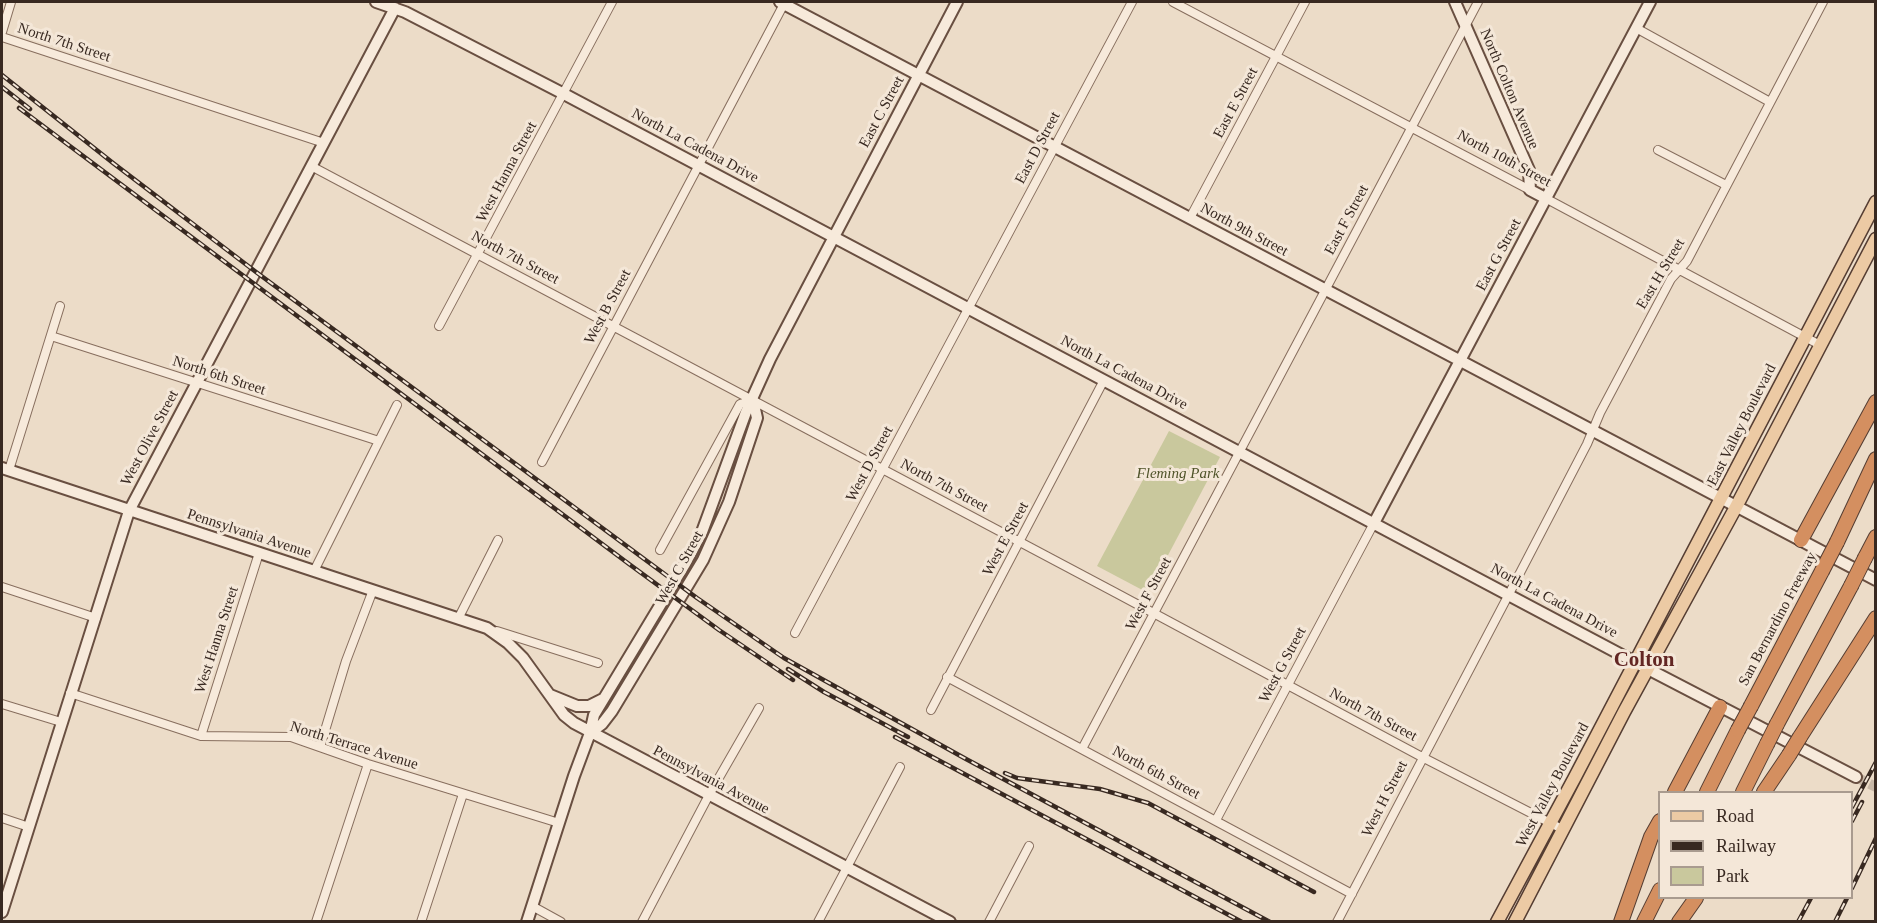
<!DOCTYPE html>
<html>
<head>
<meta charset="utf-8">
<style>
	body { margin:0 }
	#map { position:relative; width:1877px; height:923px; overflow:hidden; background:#ecdcc8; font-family:"Times New Roman",serif }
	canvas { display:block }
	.frame { position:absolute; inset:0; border:3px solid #382921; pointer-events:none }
	.legend { position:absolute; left:1658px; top:791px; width:195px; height:108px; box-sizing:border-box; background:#f4e7d8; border:2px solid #a99b8f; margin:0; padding:8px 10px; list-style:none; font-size:18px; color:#382921 }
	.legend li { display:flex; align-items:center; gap:12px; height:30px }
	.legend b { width:30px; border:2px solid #a99b8f }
</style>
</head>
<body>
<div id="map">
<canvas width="1877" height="923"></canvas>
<div class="frame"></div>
<ul class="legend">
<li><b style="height:8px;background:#eccaa4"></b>Road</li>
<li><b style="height:8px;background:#382921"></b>Railway</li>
<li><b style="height:16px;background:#c9c89d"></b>Park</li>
</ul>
</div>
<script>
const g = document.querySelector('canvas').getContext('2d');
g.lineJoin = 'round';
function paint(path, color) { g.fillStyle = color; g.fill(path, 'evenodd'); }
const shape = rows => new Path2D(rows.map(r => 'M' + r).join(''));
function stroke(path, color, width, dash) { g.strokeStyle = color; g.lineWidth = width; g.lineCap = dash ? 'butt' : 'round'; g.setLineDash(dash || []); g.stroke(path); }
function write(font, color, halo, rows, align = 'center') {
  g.font = font + ' "Times New Roman",serif'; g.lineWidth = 6; g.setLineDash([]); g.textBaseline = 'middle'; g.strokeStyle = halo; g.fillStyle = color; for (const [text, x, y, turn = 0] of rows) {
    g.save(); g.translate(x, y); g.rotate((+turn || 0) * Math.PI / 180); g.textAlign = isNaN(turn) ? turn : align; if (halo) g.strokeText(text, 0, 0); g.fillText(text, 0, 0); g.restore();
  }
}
paint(shape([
	[1169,431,1220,457,1148,593,1097,566]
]), '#c9c89d');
stroke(shape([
	[1856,777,1876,787]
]), '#c8b8a7', 10, [10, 5]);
const street = shape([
	[1173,2,1530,190],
	[1636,28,1770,102],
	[2,32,11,2],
	[2,37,324,143],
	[1658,150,1726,185],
	[311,166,1118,594,1422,757,1564,830],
	[1547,199,1820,345],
	[1190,218,1305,2],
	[439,326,612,2],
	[51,336,379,441],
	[542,462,785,2],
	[9,470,60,306],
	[660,550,740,404,753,400],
	[314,571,397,405],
	[2,587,96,618],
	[458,619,498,540],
	[497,631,598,663],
	[795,633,1132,2],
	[947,677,1352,894],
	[70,693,201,736,291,737,368,764,559,823],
	[2,704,61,722],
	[931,710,1104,380],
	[201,736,259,553],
	[320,747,346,661,373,590],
	[1082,749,1478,2],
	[2,818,29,827],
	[1216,820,1374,523],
	[532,906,561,922],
	[316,922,368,764],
	[421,922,463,794],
	[642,922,709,795,759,708],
	[818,922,900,767],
	[989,922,1029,846],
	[1337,922,1509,594,1587,444,1600,413,1671,279,1687,261,1823,2]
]);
const secondary = shape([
	[376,2,405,12,564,94,1648,669,1856,777],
	[780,2,1876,580],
	[1455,2,1529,170,1530,190,1547,199],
	[2,468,487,628,508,643,523,658,564,715,574,723,950,922],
	[1374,523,1650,2],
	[550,695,577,706,589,706,603,699],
	[590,733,602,724,612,711,703,560,729,502,757,418,753,400],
	[2,912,129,511,395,8],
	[527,922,574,776,590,733,594,715,685,564,702,532,746,412,770,359,957,2]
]);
const primary = shape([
	[1497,922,1575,777,1876,202],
	[1515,922,1624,712,1736,507,1876,239]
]);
const highway = shape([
	[1801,540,1876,402],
	[1837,542,1876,459],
	[1865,558,1876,537],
	[1751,706,1822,571],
	[1777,724,1851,586],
	[1800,737,1876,618],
	[1675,792,1720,707],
	[1707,792,1738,730],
	[1743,792,1767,744],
	[1764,792,1789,755],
	[1621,922,1651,837,1660,821],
	[1644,922,1660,890],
	[1679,922,1696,898]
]);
stroke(street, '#876e5e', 10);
stroke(secondary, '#694f41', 14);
stroke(primary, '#553d32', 15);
stroke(highway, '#553d32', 16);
stroke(street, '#f7eadb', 8);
stroke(secondary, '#f7eadb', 10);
stroke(primary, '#eccaa4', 12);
stroke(highway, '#d48f60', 14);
const rail = shape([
	[2,75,113,163,256,272,697,598,784,658,966,759,1270,922],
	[2,87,30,109],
	[19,108,629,564,719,630,793,680],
	[788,669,824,692,908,737],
	[895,737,1242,922],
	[1005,773,1017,778,1100,789,1148,803,1314,892],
	[1852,807,1876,762],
	[1852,821,1862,802],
	[1852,888,1876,838],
	[1798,922,1811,898],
	[1835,922,1847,898]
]);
stroke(rail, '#382921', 4.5);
stroke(rail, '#f4e7d8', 2, [7]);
const highwayBridge = shape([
	[1822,571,1837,542],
	[1851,586,1865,558],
	[1738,730,1751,706],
	[1767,744,1777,724],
	[1789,755,1800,737]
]);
stroke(highwayBridge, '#553d32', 16, []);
stroke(highwayBridge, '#d48f60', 14);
write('15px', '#382921', '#f4e7d8', [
	["North 7th Street",64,43,18],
	["North Colton Avenue",1509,89,67],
	["East E Street",1236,103,-62],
	["East C Street",882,112,-62],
	["North La Cadena Drive",695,146,28],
	["East D Street",1038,148,-62],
	["North 10th Street",1504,159,28],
	["West Hanna Street",507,172,-62],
	["East F Street",1347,220,-62],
	["North 9th Street",1244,230,28],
	["East G Street",1499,255,-62],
	["North 7th Street",515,258,28],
	["East H Street",1661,274,-59],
	["West B Street",608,307,-62],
	["North La Cadena Drive",1124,373,28],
	["North 6th Street",219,376,18],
	["East Valley Boulevard",1742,425,-63],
	["West Olive Street",150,438,-62],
	["West D Street",870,464,-62],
	["North 7th Street",944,486,28],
	["Pennsylvania Avenue",249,534,18],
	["West E Street",1006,539,-62],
	["West C Street",680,568,-61],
	["West F Street",1149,594,-62],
	["North La Cadena Drive",1554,601,28],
	["San Bernardino Freeway",1778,619,-62],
	["West Hanna Street",217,640,-72],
	["West G Street",1283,665,-62],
	["North 7th Street",1373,715,28],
	["North Terrace Avenue",354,746,17],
	["North 6th Street",1156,773,28],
	["Pennsylvania Avenue",711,780,28],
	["West Valley Boulevard",1553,785,-62],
	["West H Street",1385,799,-63]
]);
write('italic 15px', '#4f5329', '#f4e7d8', [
	["Fleming Park",1178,474]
]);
write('bold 21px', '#622623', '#f4e7d8', [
	["Colton",1644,661]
]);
</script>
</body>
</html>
